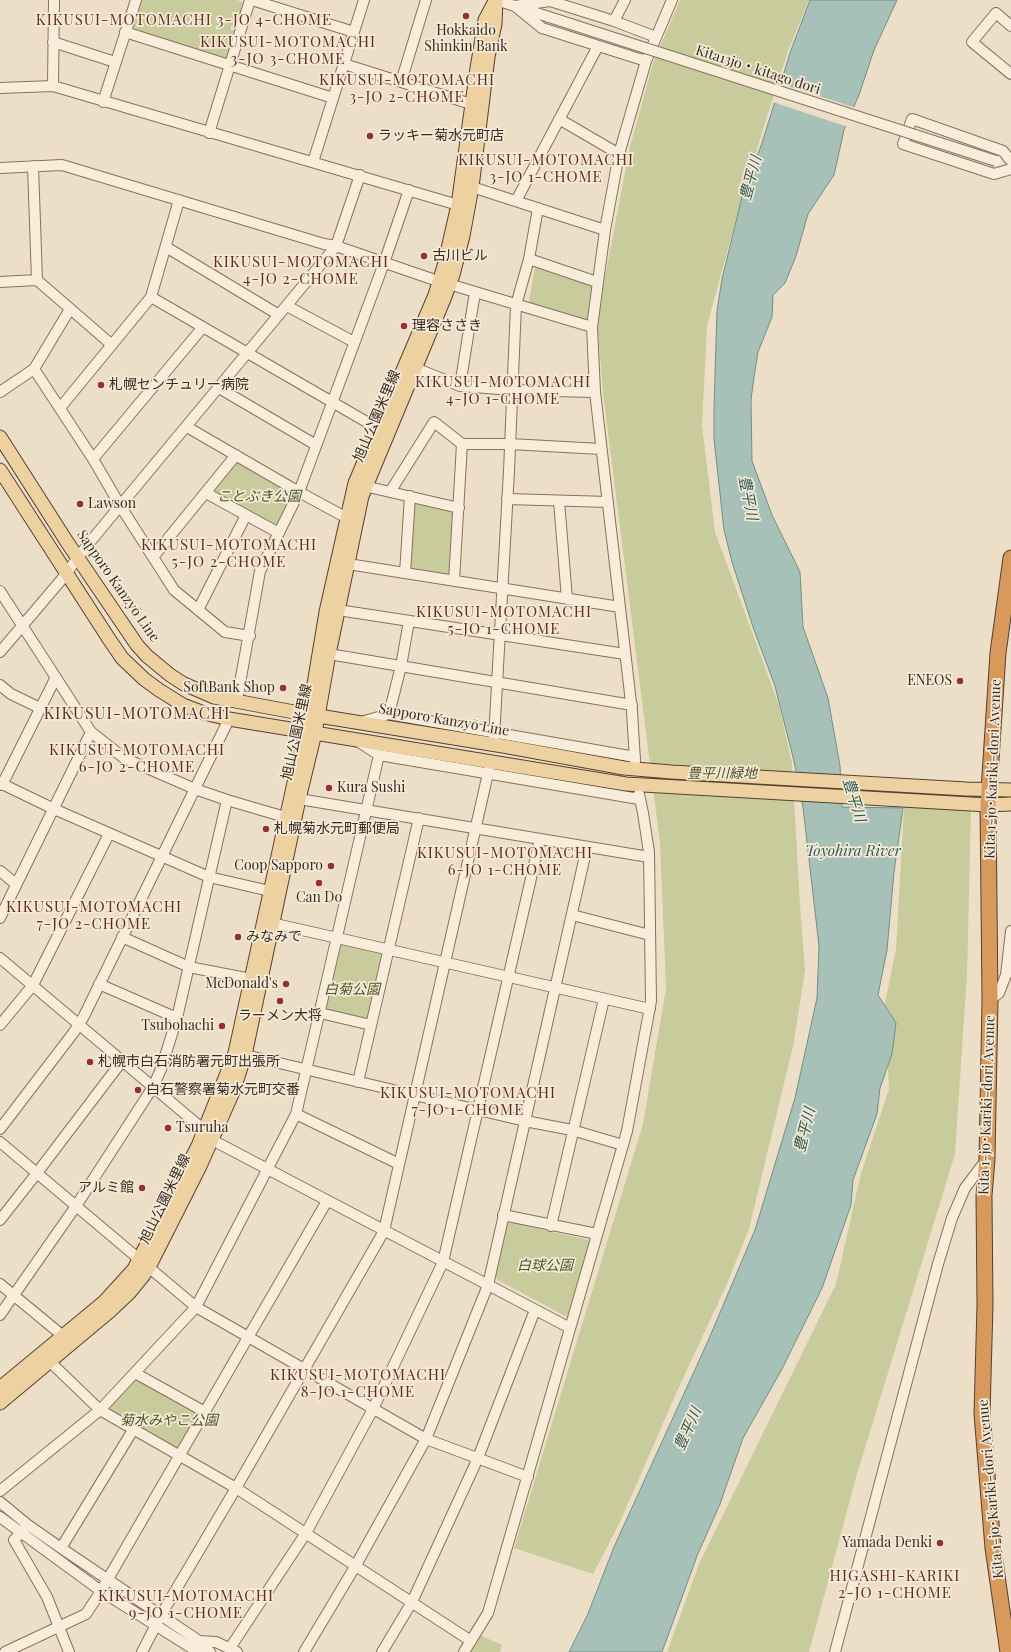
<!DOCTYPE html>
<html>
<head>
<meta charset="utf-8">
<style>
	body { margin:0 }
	canvas { display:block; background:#eddfc7 }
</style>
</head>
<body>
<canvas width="1011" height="1652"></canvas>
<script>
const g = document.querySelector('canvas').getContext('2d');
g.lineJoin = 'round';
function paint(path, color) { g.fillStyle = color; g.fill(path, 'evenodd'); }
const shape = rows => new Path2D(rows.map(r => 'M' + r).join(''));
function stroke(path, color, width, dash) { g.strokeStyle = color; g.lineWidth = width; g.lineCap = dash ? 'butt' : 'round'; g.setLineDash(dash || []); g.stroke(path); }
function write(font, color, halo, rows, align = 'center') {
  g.font = font + ' "Playfair Display","Noto Sans JP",serif'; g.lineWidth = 3.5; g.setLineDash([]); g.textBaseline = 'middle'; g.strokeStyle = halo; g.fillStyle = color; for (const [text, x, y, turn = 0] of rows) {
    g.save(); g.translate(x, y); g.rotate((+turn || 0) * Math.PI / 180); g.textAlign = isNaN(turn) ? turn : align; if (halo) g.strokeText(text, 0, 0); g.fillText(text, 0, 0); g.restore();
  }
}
paint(shape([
	[141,0,237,0,242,2,244,4,227,57,224,59,135,30,133,27],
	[680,0,809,0,788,51,744,190,707,326,702,425,715,532,779,705,792,763,800,905,805,970,794,1042,749,1229,726,1286,679,1387,619,1524,593,1574,514,1548,643,1124,666,988,660,843,603,393,597,318,630,147,653,63],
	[535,267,595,285,589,318,587,320,531,304,529,301],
	[237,463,289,492,291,495,276,527,213,494,212,490],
	[417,503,451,509,454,513,452,573,449,576,412,569,410,566,414,505],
	[904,807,971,809,967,975,955,1154,857,1474,809,1652,667,1652,699,1564,836,1284,861,1173,889,1089,885,1003,896,949],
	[344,943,382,952,383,955,369,1018,367,1020,328,1011,325,1007,341,946],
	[510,1222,588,1240,590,1242,567,1317,498,1280,495,1276,507,1224],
	[138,1380,197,1412,198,1415,179,1447,175,1448,110,1411,110,1407,134,1381],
	[480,1635,502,1645,500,1652,469,1652]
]), '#c8cb9b');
const water = shape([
	[810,0,897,0,874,50,859,95,844,130,834,175,808,214,796,256,785,283,773,295,772,317,758,352,754,377,751,400,752,461,772,515,800,572,803,627,828,698,840,766,842,807,903,808,894,872,887,950,878,995,896,1023,892,1054,880,1088,877,1114,853,1180,851,1205,822,1288,782,1369,743,1438,720,1504,697,1556,662,1652,569,1652,587,1616,614,1547,708,1341,755,1230,795,1098,817,998,819,946,803,807,794,761,775,686,754,630,732,562,724,530,714,439,714,408,717,311,722,279,742,197,762,143,791,50,810,0]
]);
paint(water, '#a8c1b8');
stroke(water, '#6f8f85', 1);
paint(shape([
	[779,83,856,108,848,127,773,102]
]), '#eddfc7');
const minor = shape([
	[252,0,354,32],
	[496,0,549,17],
	[515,6,550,1,614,21,656,37],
	[515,6,542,28,646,61],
	[614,21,625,0],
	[1011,26,996,13,972,42,1011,74],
	[125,32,333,98],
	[53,42,115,62],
	[344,64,471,104],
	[401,82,426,0],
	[53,86,54,0],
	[0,88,53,86,458,205],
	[103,102,136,0],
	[559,119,619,154],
	[209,133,250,0],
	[1011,161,1003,151,912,119,903,144,994,174,1011,169],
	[313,162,364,0],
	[33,166,37,280],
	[0,168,62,165,324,244,336,246,432,279,592,327],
	[472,187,605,230],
	[516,201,598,46],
	[166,247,279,315],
	[529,259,597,282],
	[0,282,37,280,112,345],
	[151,297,377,428],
	[287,306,354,342],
	[415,368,460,386,512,390,595,392],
	[34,369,93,459,121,507,174,590,225,632,250,636],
	[460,386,475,292],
	[219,388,316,445],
	[0,392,34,369,70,309],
	[60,408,151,297,179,200],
	[187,427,299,492,347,518,353,519],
	[93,459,203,327],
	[360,485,459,508],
	[390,492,434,422,462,444],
	[507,499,608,502],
	[559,501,567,599],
	[246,515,279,533],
	[153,557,236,455],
	[348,564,620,607],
	[405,573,410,496],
	[454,581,462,444,510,444,601,449],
	[0,591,91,732,124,758,195,789,227,800,285,817],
	[198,610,246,515,206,493],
	[338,610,625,654],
	[0,652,62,579,85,548,336,246,360,175],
	[329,654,632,705],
	[0,685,11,694,40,708],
	[237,700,260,571,299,492,384,263,409,190],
	[389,714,401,666,409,621],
	[361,722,389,714,635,757],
	[494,738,509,471,516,305,529,259,538,208],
	[359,742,379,755,639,799],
	[635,761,632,711,595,392,592,327,605,230,619,154,646,61,672,0],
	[0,783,54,809,209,877,270,891],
	[2,785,56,677],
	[299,799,649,857],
	[0,871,16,884],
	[572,915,650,935],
	[0,918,91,732],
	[267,922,650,1009],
	[122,937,189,967,251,979],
	[0,958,197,1124,218,1143,570,1328],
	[99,984,177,1018],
	[990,1000,999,993,1006,975,1011,931],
	[320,1013,371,1025],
	[0,1025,33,985,109,834],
	[245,1055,525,1121,572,1130,623,1145],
	[358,1082,419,818],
	[296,1114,399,1164],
	[0,1129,74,1032,84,1016,229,719],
	[0,1142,196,1307,426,1439,528,1477],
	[503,1215,597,1234],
	[0,1220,37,1173,122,1061],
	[551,1226,604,999],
	[0,1284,63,1336],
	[0,1315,76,1206,153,1087,161,1069,177,1018,227,800],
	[45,1357,100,1410,236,1488,471,1641],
	[135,1373,205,1412],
	[0,1491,100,1410,196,1307,296,1114,379,755],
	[0,1502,28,1525,61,1548,199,1641,210,1652],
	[0,1517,101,1591,198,1652],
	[24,1529,14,1540,47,1597,69,1652],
	[61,1548,133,1430],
	[199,1641,216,1642,237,1652],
	[230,1648,306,1533,373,1409,443,1262,540,839],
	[5,1652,86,1614,101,1591,327,1201],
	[142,1652,161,1615,236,1488,384,1231,489,769],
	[304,1652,356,1565,426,1439,488,1285,587,847],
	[382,1652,412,1602,478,1458,535,1310],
	[464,1652,488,1613,627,1131,651,1001,649,852,643,813,639,794],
	[835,1652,938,1264,952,1218,965,1188,987,1159]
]);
const major = shape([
	[0,437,67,542,137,645,147,656,170,675,184,684,214,697,294,712,503,746,624,768,671,772,966,789,1011,790],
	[0,470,109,639,122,658,144,679,159,690,183,705,204,713,229,719,626,784,988,805,1011,804],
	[0,1388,104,1302,134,1269,198,1146,235,1053,309,714,326,612,355,483,435,295,444,266,458,205,477,68,485,20,494,3],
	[0,1403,110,1311,130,1292,143,1276,149,1267,200,1166,233,1092,245,1055,299,799,315,733,329,654,362,496,444,299,453,275,463,236,472,187,488,57,495,24,496,0]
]);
const highway = shape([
	[1008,1652,993,1548,982,1414,985,1305,984,1196,987,1159,990,1000,988,805,998,653,1011,558]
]);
stroke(minor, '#88715d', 12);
stroke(major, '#564031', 15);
stroke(highway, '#564031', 17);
stroke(minor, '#f8edda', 10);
stroke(major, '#eed1a1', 13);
stroke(highway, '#d89a5c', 15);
const minorBridge = shape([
	[549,17,996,161]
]);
stroke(minorBridge, '#88715d', 12, []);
stroke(minorBridge, '#f8edda', 10);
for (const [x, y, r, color] of [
	[466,16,4,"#952f36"],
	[370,136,4,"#952f36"],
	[424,256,4,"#952f36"],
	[404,326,4,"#952f36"],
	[101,385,4,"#952f36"],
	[80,504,4,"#952f36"],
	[960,681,4,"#952f36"],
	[283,688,4,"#952f36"],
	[329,788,4,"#952f36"],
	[266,829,4,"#952f36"],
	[331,866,4,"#952f36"],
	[319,883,4,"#952f36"],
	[238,937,4,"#952f36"],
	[286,984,4,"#952f36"],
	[280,1001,4,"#952f36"],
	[222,1026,4,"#952f36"],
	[90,1062,4,"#952f36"],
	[138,1090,4,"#952f36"],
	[168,1128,4,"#952f36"],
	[142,1188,4,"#952f36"],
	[940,1543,4,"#952f36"]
]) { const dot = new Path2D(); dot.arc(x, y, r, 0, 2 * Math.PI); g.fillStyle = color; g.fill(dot); stroke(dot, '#f4ead7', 1.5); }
write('14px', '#392b20', '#f4ead7', [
	["Hokkaido",466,31,"center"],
	["Shinkin Bank",466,47,"center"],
	["ラッキー菊水元町店",378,136],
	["古川ビル",432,256],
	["理容ささき",412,326],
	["札幌センチュリー病院",109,385],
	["Lawson",88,504],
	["ENEOS",952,681,"right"],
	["SoftBank Shop",275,688,"right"],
	["Kura Sushi",337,788],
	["札幌菊水元町郵便局",274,829],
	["Coop Sapporo",323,866,"right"],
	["Can Do",319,898,"center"],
	["みなみで",246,937],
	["McDonald's",278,984,"right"],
	["ラーメン大将",280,1016,"center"],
	["Tsubohachi",214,1026,"right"],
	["札幌市白石消防署元町出張所",98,1062],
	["白石警察署菊水元町交番",146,1090],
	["Tsuruha",176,1128],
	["アルミ館",134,1188,"right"],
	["Yamada Denki",932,1543,"right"]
], 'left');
write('14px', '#392b20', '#f4ead7', [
	["Kita13jo・kitago dori",758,70,18],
	["旭山公園米里線",377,416,-67],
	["Sapporo Kanzyō Line",118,586,55],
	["Sapporo Kanzyō Line",444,720,10],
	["旭山公園米里線",297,732,-78],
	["Kita 1-jo･Kariki-dori Avenue",993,769,-88],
	["Kita 1-jo･Kariki-dori Avenue",987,1105,-88],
	["旭山公園米里線",165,1199,-64],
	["Kita 1-jo･Kariki-dori Avenue",991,1489,-95]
]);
write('italic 14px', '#4c5428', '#f4ead7', [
	["ことぶき公園",259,497],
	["豊平川緑地",722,774],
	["白菊公園",352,990],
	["白球公園",545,1266],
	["菊水みやこ公園",169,1421]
]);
g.letterSpacing = '1px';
write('15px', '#642b21', '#f4ead7', [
	["KIKUSUI-MOTOMACHI 3-JO 4-CHOME",184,20],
	["KIKUSUI-MOTOMACHI",288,42],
	["3-JO 3-CHOME",288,59],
	["KIKUSUI-MOTOMACHI",407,80],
	["3-JO 2-CHOME",407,97],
	["KIKUSUI-MOTOMACHI",546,160],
	["3-JO 1-CHOME",546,177],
	["KIKUSUI-MOTOMACHI",301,262],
	["4-JO 2-CHOME",301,279],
	["KIKUSUI-MOTOMACHI",503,382],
	["4-JO 1-CHOME",503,399],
	["KIKUSUI-MOTOMACHI",229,545],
	["5-JO 2-CHOME",229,562],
	["KIKUSUI-MOTOMACHI",504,612],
	["5-JO 1-CHOME",504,629],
	["KIKUSUI-MOTOMACHI",137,750],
	["6-JO 2-CHOME",137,767],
	["KIKUSUI-MOTOMACHI",505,853],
	["6-JO 1-CHOME",505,870],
	["KIKUSUI-MOTOMACHI",94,907],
	["7-JO 2-CHOME",94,924],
	["KIKUSUI-MOTOMACHI",468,1093],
	["7-JO 1-CHOME",468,1110],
	["KIKUSUI-MOTOMACHI",358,1375],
	["8-JO 1-CHOME",358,1392],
	["HIGASHI-KARIKI",895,1576],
	["2-JO 1-CHOME",895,1593],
	["KIKUSUI-MOTOMACHI",186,1596],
	["9-JO 1-CHOME",186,1613]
]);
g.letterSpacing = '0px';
write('italic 15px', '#305853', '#f4ead7', [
	["豊平川",751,178,-75],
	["豊平川",748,498,79],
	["豊平川",854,800,73],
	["Toyohira River",853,851],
	["豊平川",805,1130,-76],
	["豊平川",688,1429,-66]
]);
g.letterSpacing = '1px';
write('16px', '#642b21', '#f4ead7', [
	["KIKUSUI-MOTOMACHI",137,714]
]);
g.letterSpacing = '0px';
</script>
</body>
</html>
